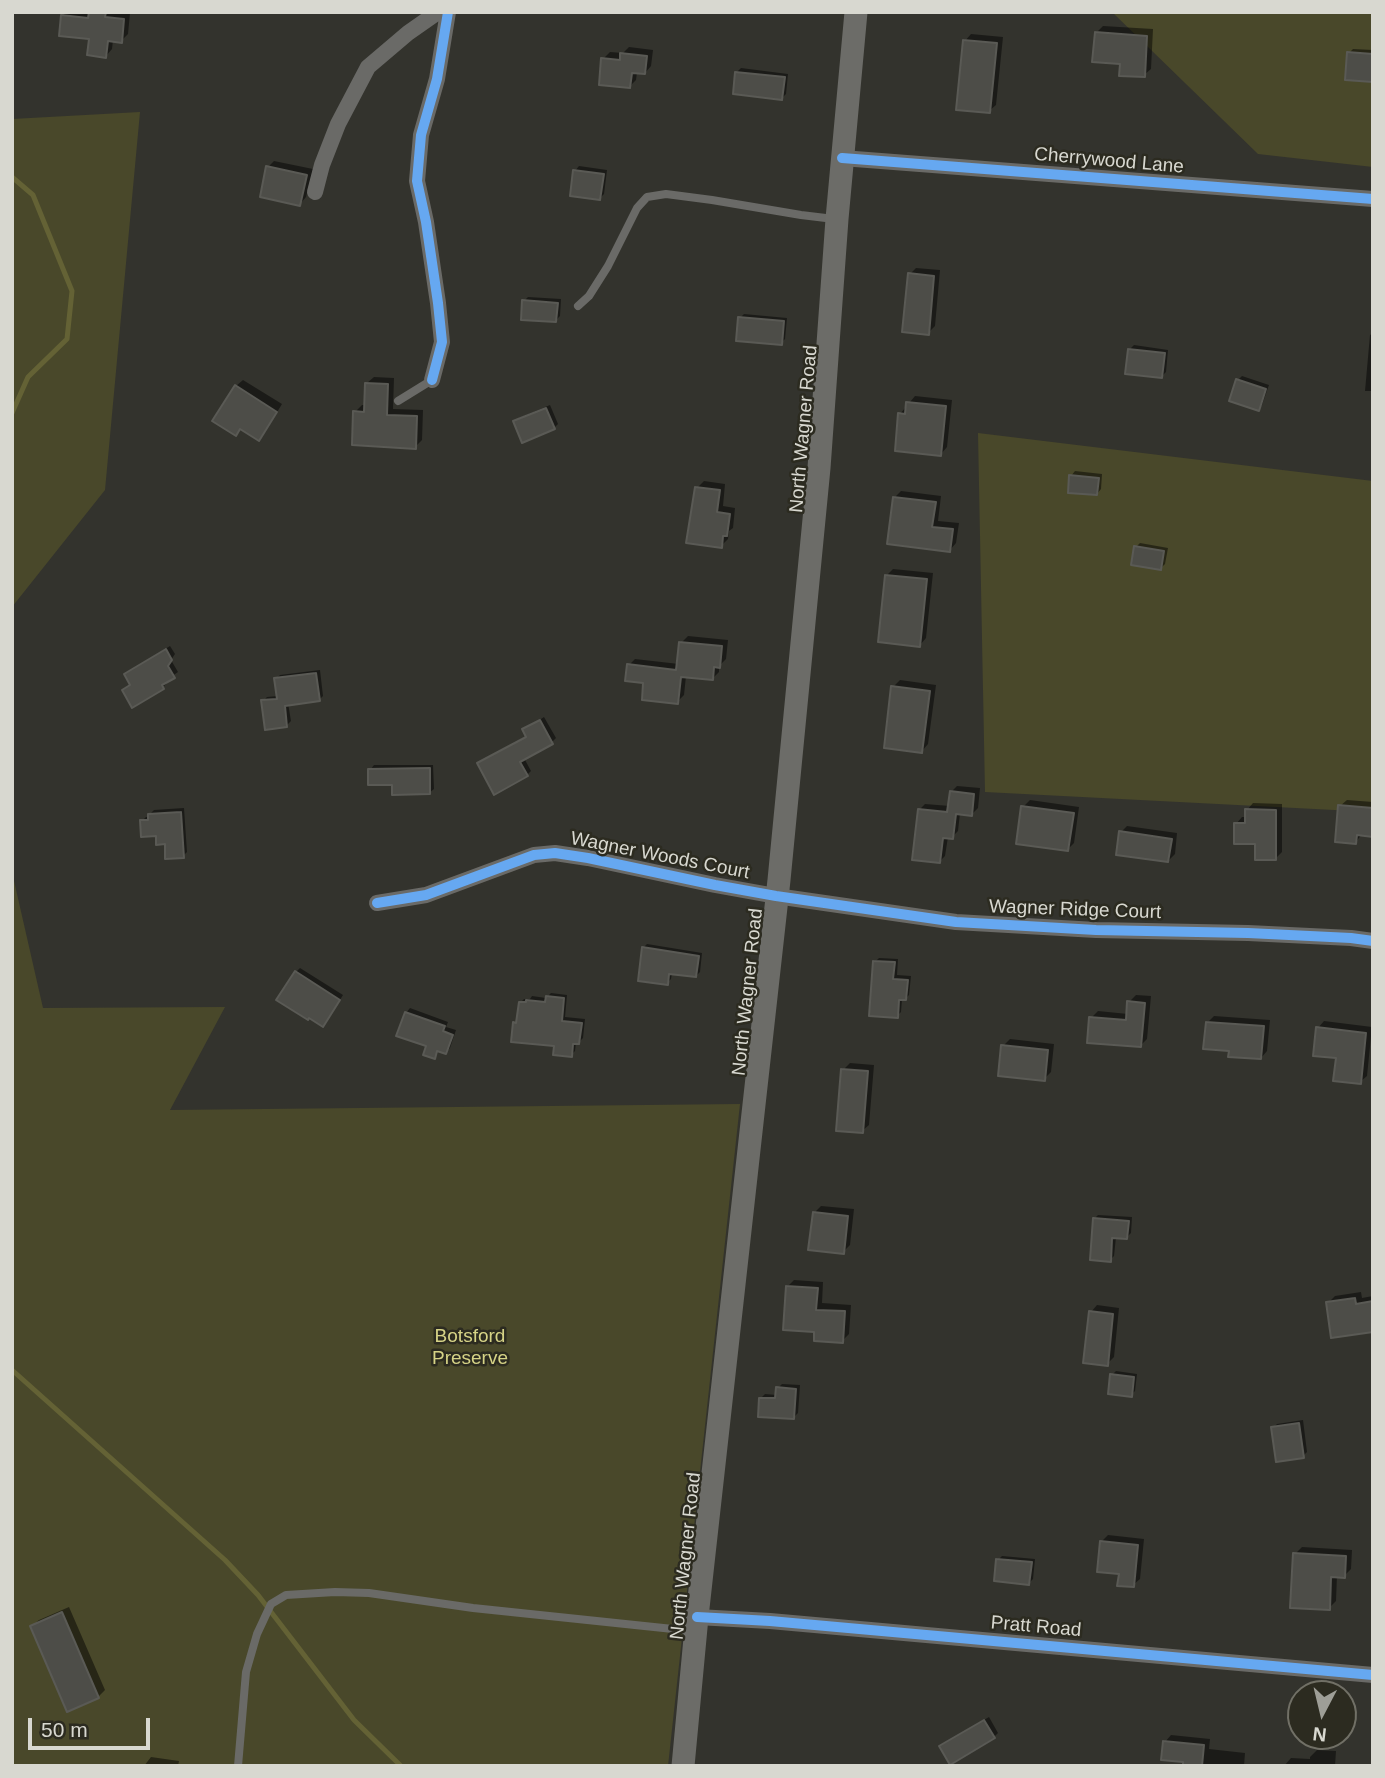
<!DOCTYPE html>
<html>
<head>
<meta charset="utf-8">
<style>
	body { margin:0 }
	#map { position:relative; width:1385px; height:1778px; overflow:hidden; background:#33332d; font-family:Helvetica,sans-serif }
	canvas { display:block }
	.frame { position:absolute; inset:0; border:14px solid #d8d8d0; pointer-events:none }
	.north { position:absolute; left:1287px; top:1680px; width:70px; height:70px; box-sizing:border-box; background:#2c2b20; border:2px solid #717066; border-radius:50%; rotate:187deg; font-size:19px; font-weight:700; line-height:28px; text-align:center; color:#d8d8d0 }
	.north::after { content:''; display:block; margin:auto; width:24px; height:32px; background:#9e9e97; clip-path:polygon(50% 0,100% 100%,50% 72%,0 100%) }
	.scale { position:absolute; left:28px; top:1718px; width:122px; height:32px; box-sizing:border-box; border:4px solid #d8d8d0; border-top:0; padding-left:9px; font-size:21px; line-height:24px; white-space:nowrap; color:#d8d8d0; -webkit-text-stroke:5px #2c2b20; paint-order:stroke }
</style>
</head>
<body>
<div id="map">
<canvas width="1385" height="1778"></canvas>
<div class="frame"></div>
<div class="north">N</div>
<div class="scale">50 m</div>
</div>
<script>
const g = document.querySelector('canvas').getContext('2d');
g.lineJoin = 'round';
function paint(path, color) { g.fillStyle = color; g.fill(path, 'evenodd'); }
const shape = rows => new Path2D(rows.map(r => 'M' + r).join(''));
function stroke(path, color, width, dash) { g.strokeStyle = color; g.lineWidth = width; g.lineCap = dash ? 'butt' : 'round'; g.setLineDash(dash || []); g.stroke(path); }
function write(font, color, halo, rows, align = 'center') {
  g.font = font + ' Helvetica,sans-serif'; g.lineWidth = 5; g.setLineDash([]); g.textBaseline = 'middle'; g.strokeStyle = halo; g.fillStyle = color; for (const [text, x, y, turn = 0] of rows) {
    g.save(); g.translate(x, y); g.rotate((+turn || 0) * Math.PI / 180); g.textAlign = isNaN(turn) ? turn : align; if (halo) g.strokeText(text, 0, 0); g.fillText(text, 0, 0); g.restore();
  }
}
paint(shape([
	[1112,12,1373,12,1373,167,1258,154],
	[140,112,105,490,12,607,12,119],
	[978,433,1373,481,1373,812,985,792],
	[12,872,43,1008,225,1007,170,1110,740,1104,668,1766,12,1766]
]), '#49482a');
paint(shape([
	[66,12,130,13,128,34,121,41,113,40,112,49,106,56,91,38,63,16],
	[1103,26,1153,29,1151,69,1144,75,1122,62,1096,33],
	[971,34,1003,37,996,105,989,111,965,41],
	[629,47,653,50,651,66,645,73,637,72,636,80,629,87,603,59,610,52,623,53],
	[1353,49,1373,50,1373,81,1349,53],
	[741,68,788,74,786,94,782,98,737,72],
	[274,161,313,169,306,197,300,204,268,167],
	[579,166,607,170,604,194,600,198,575,171],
	[916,268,940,270,935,326,928,333,910,274],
	[528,297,561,299,560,316,555,321,524,301],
	[744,314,787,318,785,339,781,343,740,318],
	[1373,333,1373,391,1365,391,1370,335],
	[1134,345,1168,350,1166,372,1162,376,1130,349],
	[1242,376,1269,385,1262,405,1258,409,1238,380],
	[374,377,394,378,393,409,423,410,422,440,415,447,355,412,362,405,366,405,367,383],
	[243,380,282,404,265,432,258,438,242,428,236,434,236,386],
	[915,396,952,400,947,447,941,454,900,414],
	[550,405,558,424,554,428,515,422,519,418],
	[1075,471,1102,474,1101,489,1097,494,1071,476],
	[704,481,725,484,723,506,735,508,733,528,729,531,728,539,721,546,697,488],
	[901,491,941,496,938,521,959,523,956,543,950,550,894,498],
	[1140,543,1168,548,1165,564,1161,568,1136,547],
	[893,569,933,573,926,638,920,645,887,575],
	[688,636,728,640,726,659,719,666,719,672,712,679,686,676,684,695,677,702,645,682,629,665,635,659,679,664,681,643],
	[170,646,175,654,171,660,178,672,165,681,167,683,163,687,124,690,132,684,130,671],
	[320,670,323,696,319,700,288,703,291,721,286,726,263,701,267,697,278,696,276,679,280,675],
	[900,680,936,685,928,744,922,751,893,687],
	[544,717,556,738,552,742,524,758,531,771,527,775,483,760,528,735,524,730],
	[374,765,433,765,434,789,429,793,394,783,370,770],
	[957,786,980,788,978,808,972,814,960,813,958,831,952,837,948,837,945,856,939,862,919,810,925,804,950,806,951,792],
	[1030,800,1079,807,1074,843,1068,849,1023,807],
	[1347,800,1373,802,1373,835,1362,834,1355,843,1340,806],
	[1253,803,1282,804,1282,852,1275,859,1236,824,1242,817,1247,817,1247,810],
	[184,808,187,852,183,856,142,821,146,817,150,817,150,814,154,810],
	[1127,826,1177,833,1175,854,1168,861,1121,832],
	[647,944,702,953,700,972,696,976,672,973,671,979,667,983,643,948],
	[879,958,898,959,897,975,911,976,909,995,905,999,902,999,901,1012,897,1016,875,962],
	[300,968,343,995,327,1021,296,972],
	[551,993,567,995,565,1017,585,1019,583,1038,579,1042,576,1042,575,1051,571,1055,556,1045,514,1023,518,1019,520,1003,524,999,530,999,532,996,546,998],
	[1136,995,1151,996,1147,1039,1141,1045,1091,1018,1098,1011,1128,1014,1129,1002],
	[410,1008,448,1022,446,1027,456,1030,450,1048,446,1052,439,1050,434,1057,406,1013],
	[1214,1016,1270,1020,1267,1051,1261,1058,1231,1049,1207,1023],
	[1324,1021,1372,1027,1367,1076,1360,1082,1338,1057,1318,1028],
	[1010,1039,1054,1044,1051,1072,1044,1079,1003,1046],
	[850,1063,874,1065,869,1125,862,1131,843,1070],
	[821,1206,854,1209,850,1245,843,1252,814,1213],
	[1098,1215,1132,1217,1131,1233,1127,1237,1116,1237,1114,1256,1110,1260,1094,1219],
	[794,1280,823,1282,822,1303,851,1305,849,1334,842,1341,816,1330,788,1286],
	[1361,1292,1362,1298,1373,1296,1373,1330,1328,1303,1335,1296],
	[1097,1305,1119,1308,1114,1357,1107,1364,1091,1312],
	[1116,1371,1137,1374,1135,1391,1131,1395,1112,1375],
	[782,1384,800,1385,798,1413,794,1417,761,1398,765,1394,777,1395,778,1388],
	[1303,1420,1307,1452,1303,1456,1273,1428,1277,1424],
	[1108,1535,1144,1539,1140,1579,1133,1585,1121,1573,1101,1542],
	[1302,1547,1352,1550,1351,1569,1344,1576,1337,1575,1336,1601,1329,1608,1295,1554],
	[1002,1556,1035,1559,1033,1579,1029,1583,998,1560],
	[69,1607,105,1690,98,1697,32,1626,39,1620],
	[989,1717,998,1733,994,1737,945,1743],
	[1171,1735,1210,1739,1209,1749,1245,1753,1244,1766,1184,1766,1185,1760,1165,1742],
	[1317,1750,1336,1751,1335,1766,1284,1766,1291,1758,1310,1759,1310,1757],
	[151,1757,179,1761,178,1766,144,1766]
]), '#0007');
stroke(shape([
	[12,177,33,195,72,291,67,339,28,377,12,413],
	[12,1370,225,1560,258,1595,354,1720,401,1766]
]), '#646235', 5);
const building = shape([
	[89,12,106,12,105,17,124,19,122,43,108,41,106,58,87,55,89,39,59,36,61,15,88,18,89,12],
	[1095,32,1147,36,1145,77,1119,76,1120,64,1092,62,1095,32],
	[963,40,997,43,990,113,956,110,963,40],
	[1347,52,1373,54,1373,82,1345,80,1347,52],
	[620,53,647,56,645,74,632,73,630,88,599,85,601,58,620,60,620,53],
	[735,72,785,77,782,100,733,94,735,72],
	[266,166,307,175,300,206,260,197,266,166],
	[573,170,604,174,600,200,570,196,573,170],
	[908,273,934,276,929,335,902,332,908,273],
	[522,300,558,303,556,322,521,320,522,300],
	[738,317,784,321,782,345,736,341,738,317],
	[1128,349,1165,353,1162,378,1125,374,1128,349],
	[1236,379,1266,389,1259,411,1229,401,1236,379],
	[365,383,388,384,387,415,417,416,416,449,352,445,353,411,364,412,365,383],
	[235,385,277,412,259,441,240,429,236,436,212,421,235,385],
	[906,402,946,406,941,456,895,451,898,413,905,414,906,402],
	[546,408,555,429,522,443,513,421,546,408],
	[1069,475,1099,478,1097,495,1068,493,1069,475],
	[695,487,720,490,717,512,730,514,727,536,723,536,722,548,686,543,695,487],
	[893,497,936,502,932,527,953,529,950,552,887,544,893,497],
	[1134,546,1164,551,1161,570,1131,565,1134,546],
	[885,575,927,579,920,647,878,642,885,575],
	[679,642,722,646,720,668,714,667,713,680,681,677,678,704,642,700,643,683,625,681,627,664,676,670,679,642],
	[166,649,172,660,168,666,175,678,162,685,164,689,132,708,122,690,130,685,124,674,166,649],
	[316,673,320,701,285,706,287,727,265,730,261,700,277,699,274,678,316,673],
	[891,686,930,691,922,753,884,748,891,686],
	[540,720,553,744,520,762,528,776,494,795,477,763,526,737,522,729,540,720],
	[430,768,430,794,392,795,392,785,368,785,368,769,430,768],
	[950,791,974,794,972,816,956,814,953,839,943,838,940,863,912,860,918,809,947,812,950,791],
	[1338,805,1373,808,1373,837,1357,835,1356,844,1335,842,1338,805],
	[1021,806,1074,813,1068,851,1016,844,1021,806],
	[1245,809,1276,810,1276,860,1255,860,1255,844,1234,844,1234,823,1245,823,1245,809],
	[181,812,184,858,165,859,165,844,156,845,156,836,141,837,140,820,148,820,148,814,181,812],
	[1119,831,1172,839,1168,862,1116,855,1119,831],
	[642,947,699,956,696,977,669,974,668,985,638,981,642,947],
	[873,961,895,962,893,979,908,980,906,1000,899,1000,898,1018,869,1016,873,961],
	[295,971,340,1000,323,1027,309,1018,308,1020,276,1000,295,971],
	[546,996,564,998,562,1021,582,1023,579,1044,573,1044,572,1057,553,1055,554,1046,511,1042,513,1022,516,1023,519,1002,526,1002,526,1000,545,1002,546,996],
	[1127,1001,1145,1003,1141,1047,1087,1043,1089,1017,1126,1020,1127,1001],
	[405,1012,445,1026,443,1031,453,1035,446,1054,437,1051,435,1059,423,1055,426,1046,396,1036,405,1012],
	[1206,1022,1264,1026,1261,1059,1228,1057,1229,1051,1203,1049,1206,1022],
	[1316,1027,1366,1033,1361,1084,1333,1081,1336,1058,1313,1056,1316,1027],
	[1001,1045,1048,1050,1045,1081,998,1076,1001,1045],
	[841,1069,868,1071,863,1133,836,1131,841,1069],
	[813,1212,848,1216,844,1254,808,1250,813,1212],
	[1093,1218,1129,1221,1127,1239,1112,1238,1111,1262,1090,1260,1093,1218],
	[786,1286,818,1288,816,1310,845,1311,843,1343,814,1341,814,1332,783,1330,786,1286],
	[1355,1298,1356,1304,1373,1301,1373,1332,1331,1338,1326,1302,1355,1298],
	[1089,1311,1113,1314,1108,1366,1083,1363,1089,1311],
	[1110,1374,1134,1377,1132,1397,1108,1394,1110,1374],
	[776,1387,796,1389,794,1419,758,1417,759,1398,775,1398,776,1387],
	[1299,1423,1304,1458,1276,1462,1271,1427,1299,1423],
	[1100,1541,1138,1545,1134,1587,1117,1586,1119,1574,1097,1572,1100,1541],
	[1293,1553,1346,1556,1345,1578,1331,1577,1330,1610,1290,1608,1293,1553],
	[996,1559,1032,1562,1029,1585,994,1581,996,1559],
	[62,1612,99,1698,67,1712,30,1626,62,1612],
	[984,1720,995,1738,950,1765,939,1746,984,1720],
	[1163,1741,1204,1745,1202,1766,1183,1766,1183,1762,1161,1760,1163,1741]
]);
paint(building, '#4d4d48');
stroke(building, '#5a5a55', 2);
stroke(shape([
	[578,306,589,296,608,266,637,208,647,197,666,194,712,200,801,215,834,219],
	[398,401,432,380],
	[238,1766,246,1672,257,1634,271,1604,286,1595,335,1592,369,1593,473,1608,692,1631]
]), '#6a6a67', 8);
stroke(shape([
	[842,158,1373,199],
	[315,192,322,165,338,124,368,67,408,33,438,12],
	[432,380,442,342,438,303,426,222,417,181,421,135,437,79,448,12],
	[377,903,426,895,534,855,555,853,588,858,715,885,776,896,956,922,1096,930,1248,933,1351,938,1373,941],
	[697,1617,770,1621,1373,1675]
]), '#6a6a67', 16);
stroke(shape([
	[683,1766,697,1617,779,880,819,468,837,219,856,12]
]), '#6c6c68', 23);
stroke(shape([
	[842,158,1373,199],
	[432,380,442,342,438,303,426,222,417,181,421,135,437,79,448,12],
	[377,903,426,895,534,855,555,853,588,858,715,885,776,896,956,922,1096,930,1248,933,1351,938,1373,941],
	[697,1617,770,1621,1373,1675]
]), '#66a8f1', 10);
write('19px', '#d8d8d0', '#2c2b20', [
	["Cherrywood Lane",1109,161,5],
	["North Wagner Road",804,429,-85],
	["Wagner Woods Court",660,856,11],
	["Wagner Ridge Court",1075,910,2],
	["North Wagner Road",748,992,-84],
	["North Wagner Road",686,1556,-84],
	["Pratt Road",1036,1627,5]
]);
write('19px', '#d6d386', '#2c2b20', [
	["Botsford",470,1337],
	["Preserve",470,1359]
]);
</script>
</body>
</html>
